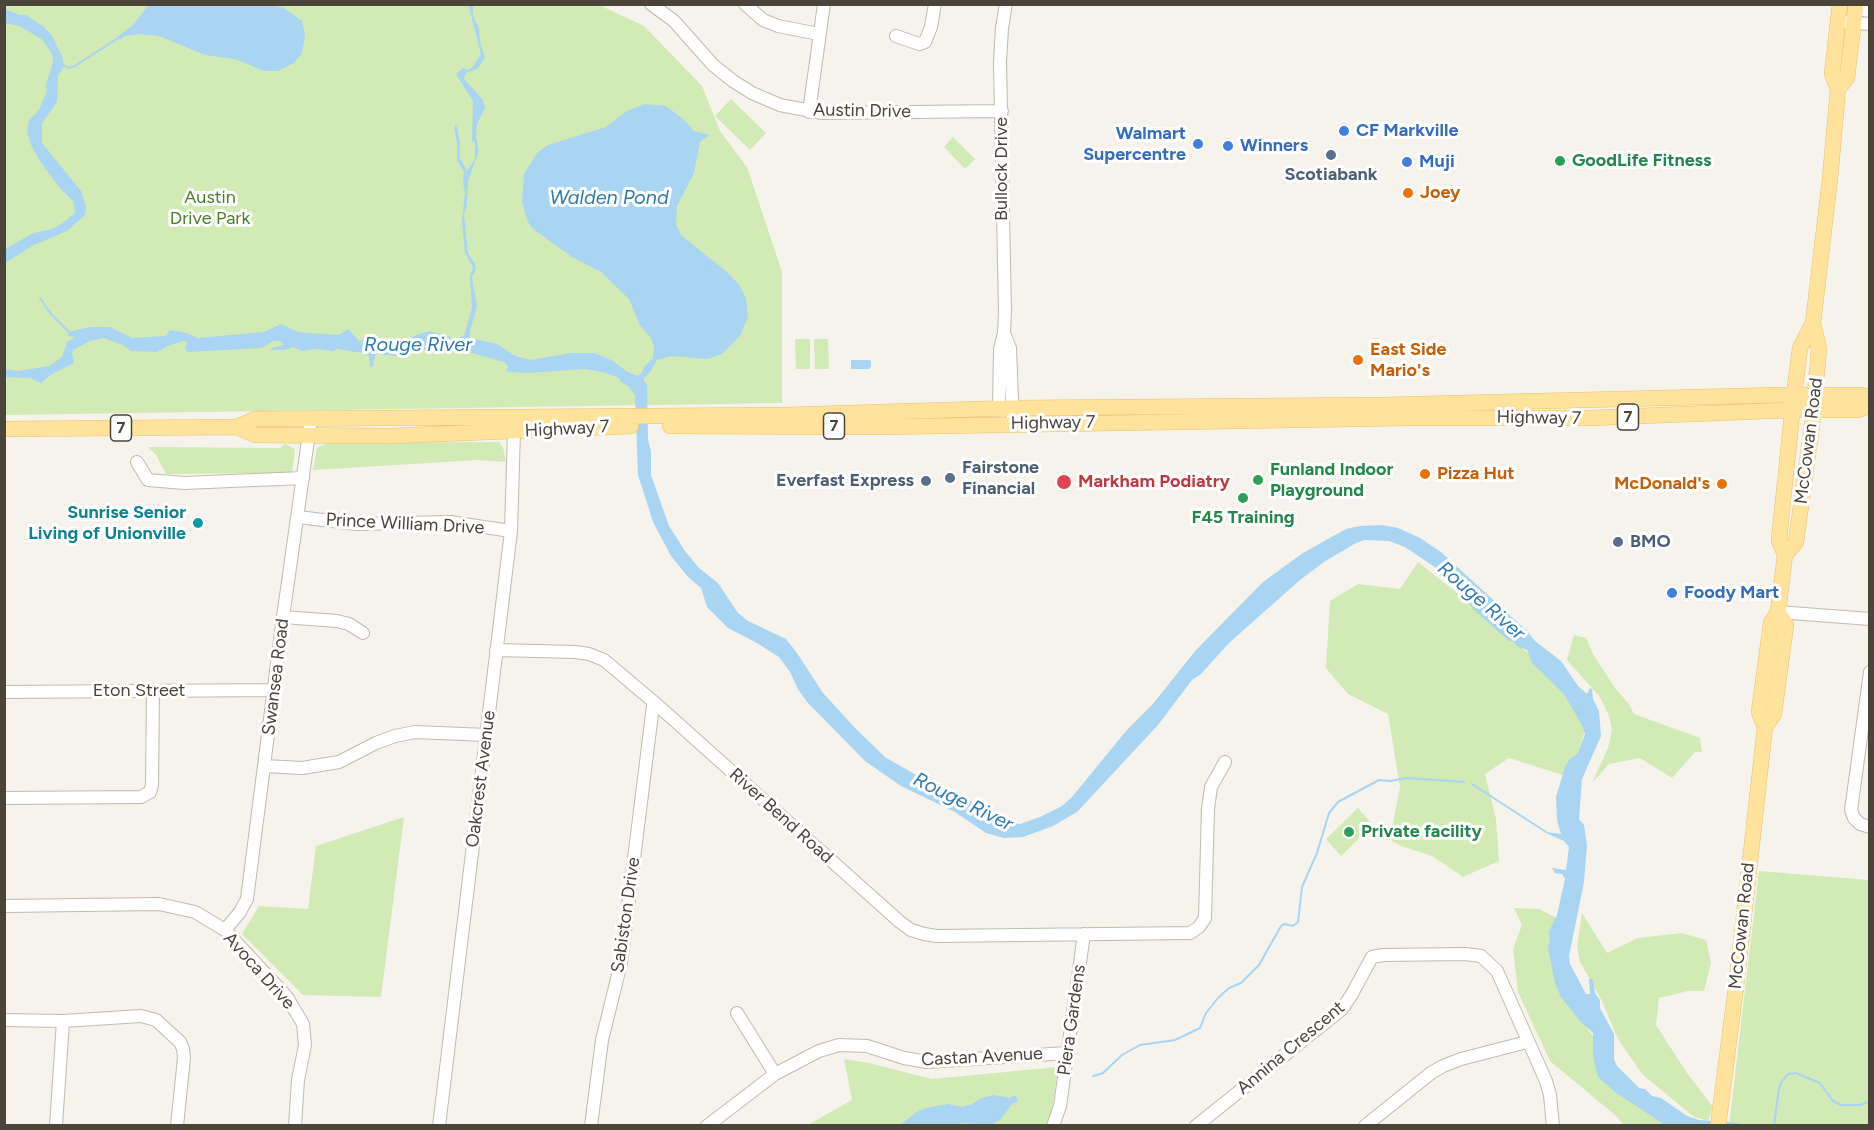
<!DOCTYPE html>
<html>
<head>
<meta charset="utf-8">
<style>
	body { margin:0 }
	#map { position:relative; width:1874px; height:1130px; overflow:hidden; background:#f6f3ec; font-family:Figtree,sans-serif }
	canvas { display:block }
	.frame { position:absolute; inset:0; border:6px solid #4b4439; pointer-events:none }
</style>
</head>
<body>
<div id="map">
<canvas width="1874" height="1130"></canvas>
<div class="frame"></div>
</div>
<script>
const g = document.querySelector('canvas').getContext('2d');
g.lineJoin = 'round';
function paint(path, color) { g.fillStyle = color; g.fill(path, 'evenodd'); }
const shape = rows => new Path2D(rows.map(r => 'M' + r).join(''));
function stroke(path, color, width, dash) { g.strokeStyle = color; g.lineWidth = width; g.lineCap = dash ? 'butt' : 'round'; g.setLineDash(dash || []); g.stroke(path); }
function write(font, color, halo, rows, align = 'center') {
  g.font = font + ' Figtree,sans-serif'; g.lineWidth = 6; g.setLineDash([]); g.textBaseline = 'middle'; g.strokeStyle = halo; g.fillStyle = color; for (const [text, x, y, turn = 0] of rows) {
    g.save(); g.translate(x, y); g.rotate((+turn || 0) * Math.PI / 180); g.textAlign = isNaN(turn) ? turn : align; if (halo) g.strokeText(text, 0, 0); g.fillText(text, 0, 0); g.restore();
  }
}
paint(shape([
	[597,4,644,26,702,86,720,131,747,167,782,272,782,403,5,415,4,5],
	[731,99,766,133,750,150,715,116],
	[953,137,975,159,965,169,944,147],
	[795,339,810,339,810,369,796,369],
	[814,339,828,339,829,369,815,369],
	[499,442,503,447,506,462,478,460,313,470,317,448,327,443],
	[285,444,295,449,292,473,166,474,156,455,148,447,280,448],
	[1418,562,1495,623,1530,655,1588,719,1579,751,1566,776,1509,758,1485,774,1496,819,1499,861,1463,877,1432,856,1401,846,1392,841,1392,828,1400,787,1388,714,1348,694,1326,668,1330,601,1358,584,1400,589],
	[1574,635,1586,638,1593,654,1615,688,1629,704,1634,714,1700,738,1702,752,1695,752,1672,778,1640,758,1609,764,1592,783,1608,748,1612,730,1609,716,1600,697,1567,660],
	[1358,808,1373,825,1341,856,1326,839],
	[404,817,381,997,303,995,242,934,259,906,308,909,316,846],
	[1759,871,1869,880,1869,1125,1729,1126],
	[1514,908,1539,909,1560,920,1553,947,1584,1023,1598,1044,1607,1072,1672,1125,1624,1125,1615,1115,1550,1061,1518,992,1513,949,1522,925],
	[1582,913,1607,953,1638,938,1682,933,1706,940,1711,963,1704,991,1688,991,1659,998,1656,1025,1687,1073,1713,1107,1708,1121,1694,1117,1642,1074,1618,1039,1601,999,1580,962,1577,947],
	[844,1059,869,1063,932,1079,1058,1067,1050,1125,806,1126,852,1100]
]), '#d2eab5');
paint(shape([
	[149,5,272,5,284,8,302,21,305,35,302,53,294,63,278,71,264,71,235,59,205,55,159,36,139,34,124,36,120,40,117,37,132,26],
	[470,5,473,5,473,16,479,28,480,42,485,58,477,69,466,73,464,79,483,100,485,108,477,124,476,138,479,151,468,181,467,205,464,215,468,253,475,264,476,270,472,277,477,307,470,330,470,338,497,344,515,356,531,360,571,353,595,353,613,361,626,371,638,376,641,374,645,366,653,358,654,346,651,338,640,325,629,299,601,272,572,257,532,228,527,220,522,202,524,174,537,153,548,145,606,127,627,111,645,104,666,106,683,119,694,131,709,135,700,142,694,173,677,206,676,224,681,235,728,273,739,285,746,298,748,317,740,336,722,354,707,359,671,356,657,360,650,372,643,379,647,385,648,440,651,451,651,475,669,526,685,551,699,568,718,583,738,613,748,621,786,639,797,653,823,693,855,728,885,757,916,775,953,790,1002,821,1020,824,1040,817,1062,806,1072,797,1126,731,1152,705,1196,650,1263,582,1303,553,1346,529,1360,526,1382,525,1398,528,1420,538,1441,552,1527,631,1535,641,1561,661,1578,686,1587,694,1590,688,1592,689,1593,699,1599,711,1601,736,1582,779,1579,819,1584,825,1587,845,1584,882,1569,956,1570,964,1586,994,1590,994,1589,979,1593,979,1595,993,1600,1000,1600,1008,1614,1034,1614,1059,1617,1066,1639,1088,1645,1089,1652,1096,1661,1098,1687,1116,1699,1120,1738,1123,1742,1125,1665,1125,1615,1092,1598,1077,1593,1057,1593,1033,1580,1021,1561,997,1555,983,1548,948,1550,940,1549,932,1557,915,1565,879,1562,874,1555,873,1552,868,1566,870,1569,847,1564,841,1546,833,1546,832,1561,834,1557,820,1556,797,1565,767,1569,760,1578,753,1585,734,1583,727,1564,694,1532,663,1527,650,1517,646,1514,642,1508,640,1472,608,1468,601,1469,596,1445,574,1405,547,1389,541,1365,540,1356,543,1324,562,1300,580,1229,643,1200,675,1192,680,1158,725,1077,812,1053,826,1023,837,1004,838,986,833,955,812,901,786,865,761,807,702,798,689,790,672,779,657,757,643,728,628,707,607,701,588,688,577,671,556,653,522,638,475,635,395,629,387,620,381,619,378,603,372,585,369,528,373,511,372,506,371,508,366,504,362,450,347,405,352,398,356,376,354,372,367,370,367,369,356,363,353,337,349,333,351,315,349,302,351,293,347,285,350,271,350,272,348,283,345,281,341,273,341,262,348,188,352,185,349,187,342,183,341,168,346,157,352,131,351,123,345,104,338,90,341,73,350,72,354,74,363,52,374,41,383,31,378,5,377,4,369,18,371,50,366,62,357,67,342,76,337,68,336,69,332,89,327,110,327,132,338,166,336,170,330,187,333,198,338,264,332,281,324,298,332,308,333,339,335,348,329,359,341,367,339,390,342,409,339,416,335,429,331,457,339,464,336,472,308,470,277,473,267,465,253,462,222,465,192,463,183,464,172,457,160,457,143,454,128,456,124,460,141,460,158,467,171,475,159,475,142,472,141,473,101,456,74,463,68,467,70,472,68,481,54,469,7],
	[5,9,20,15,26,15,44,27,52,36,62,56,64,66,58,75,57,102,42,123,42,143,81,191,86,207,85,215,67,231,34,245,5,263,5,249,34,233,52,229,63,223,74,214,75,210,73,201,59,187,40,161,32,147,27,132,29,120,39,110,47,91,46,85,53,62,52,54,42,39,19,26,5,23],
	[851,360,869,360,871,361,871,367,869,369,851,369],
	[994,1095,1010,1098,1015,1095,1018,1101,1011,1105,1001,1119,991,1125,961,1123,957,1126,900,1125,917,1112,926,1108,948,1104,963,1107,972,1104,982,1098]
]), '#a9d4f2');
stroke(shape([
	[64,66,69,68,75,66,118,38],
	[40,298,51,314,69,332],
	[1472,784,1546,832],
	[1093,1076,1103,1073,1122,1055,1140,1045,1175,1040,1200,1028,1206,1013,1218,998,1229,988,1241,983,1259,965,1281,926,1284,924,1293,926,1298,922,1302,887,1317,853,1329,813,1338,802,1379,780,1390,781,1406,778,1464,782],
	[1774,1126,1779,1088,1782,1081,1788,1074,1796,1073,1820,1083,1833,1101,1841,1105,1860,1105,1870,1101]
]), '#a9d4f2', 2);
const minor = shape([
	[651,4,674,21,713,65,733,81,752,93,780,105,822,113,1002,111],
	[745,4,763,20,778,26,819,34],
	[1856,9,1870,11],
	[1846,22,1870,24],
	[896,36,919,44,925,42,931,27,935,4],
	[809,112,824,4],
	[1004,333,1010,348,1013,424],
	[999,409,1000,349,1004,333,1005,312,1000,62,1002,28,1006,4],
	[137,462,148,480,184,483,303,478],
	[298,517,357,524,450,522,511,531],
	[1778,612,1870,619],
	[283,617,337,621,349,624,363,633],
	[496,650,575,652,589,654,604,660,655,703,900,922,911,930,924,934,937,936,1190,933,1199,927,1205,918,1208,809,1211,787,1225,762],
	[1870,672,1851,810,1854,818,1860,824,1870,827],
	[4,692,274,690],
	[265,766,302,768,339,762,376,743,395,736,415,732,487,735],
	[4,798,141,797,150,792,152,785,153,691],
	[4,906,159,904,195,912,225,930,287,997,303,1024,305,1045,298,1080,295,1126],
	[225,930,240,912,247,899,283,617,310,426],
	[737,1013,775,1074],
	[4,1020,63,1021,141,1016,156,1020,180,1042,183,1049,184,1058,177,1126],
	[56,1126,63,1021],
	[439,1126,511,531,514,431],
	[591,1126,602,1040,621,963,653,706,655,703],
	[707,1126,775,1074,819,1051,839,1045,867,1046,904,1058,927,1062,1067,1053],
	[1053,1126,1060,1106,1084,934],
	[1196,1126,1342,1009,1352,994,1372,957,1383,955,1465,954,1481,956,1497,971,1546,1081,1550,1095,1553,1126],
	[1365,1126,1431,1073,1443,1066,1461,1059,1527,1042]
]);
const major = shape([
	[1838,89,1847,78,1856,4],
	[670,426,879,427,1409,418,1589,418,1792,410,1858,410,1870,405],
	[237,427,255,435,390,436,631,426],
	[4,429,237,427,255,419,786,415,1013,408,1383,405,1781,395,1861,395,1870,397],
	[1785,555,1796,542,1812,425,1819,349,1813,323],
	[1765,727,1774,714,1786,625,1778,612],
	[1718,1126,1736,987,1765,727,1759,712,1771,623,1778,612,1785,555,1779,540,1794,395,1800,348,1813,323,1830,179,1838,89,1832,74,1840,4]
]);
stroke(minor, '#c2bbae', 14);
stroke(major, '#e6c16a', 16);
stroke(minor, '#fff', 12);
stroke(major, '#ffe39c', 15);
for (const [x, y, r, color] of [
	[1344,131,6,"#3f7fe0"],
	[1198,144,6,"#3f7fe0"],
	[1228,146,6,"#3f7fe0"],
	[1331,155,6,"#5c6f8a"],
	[1560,161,6,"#2e9e5b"],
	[1407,162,6,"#3f7fe0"],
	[1408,193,6,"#e8710a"],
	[1358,360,6,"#e8710a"],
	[1425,474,6,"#e8710a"],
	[950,478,6,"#5c6f8a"],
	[1258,480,6,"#2e9e5b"],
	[926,481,6,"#5c6f8a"],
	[1064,482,8,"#e0444e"],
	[1722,484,6,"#e8710a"],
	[1243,498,6,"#2e9e5b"],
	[198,523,6,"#0f9aa8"],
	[1618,542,6,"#5c6f8a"],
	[1672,593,6,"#3f7fe0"],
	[1349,832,6,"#2e9e5b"]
]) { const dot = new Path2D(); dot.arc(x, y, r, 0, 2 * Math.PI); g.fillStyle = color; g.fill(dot); stroke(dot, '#fff', 2); }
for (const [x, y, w] of [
	[1628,417,21],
	[834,426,21],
	[121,428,21]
]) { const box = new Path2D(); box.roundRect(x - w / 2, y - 13, w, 26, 4.5); g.fillStyle = '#fff'; g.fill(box); stroke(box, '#4b4439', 1.5); }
write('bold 16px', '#4b4439', null, [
	["7",1628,417],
	["7",834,426],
	["7",121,428]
]);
write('18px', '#4b4439', '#fff', [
	["Austin Drive",862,111,1],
	["Bullock Drive",1002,169,-90],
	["Highway 7",1539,418,1],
	["Highway 7",1053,423,-1],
	["Highway 7",567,429,-3],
	["McCowan Road",1809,441,-83],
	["Prince William Drive",405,524,3],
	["Swansea Road",276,677,-83],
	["Eton Street",139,691],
	["Oakcrest Avenue",481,779,-83],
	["River Bend Road",781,816,42],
	["Sabiston Drive",626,915,-82],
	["McCowan Road",1742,926,-84],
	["Avoca Drive",259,971,48],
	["Piera Gardens",1072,1020,-82],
	["Annina Crescent",1291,1048,-40],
	["Castan Avenue",982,1057,-3]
]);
write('bold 18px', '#366cbe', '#fff', [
	["CF Markville",1356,131],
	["Walmart",1186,134,"right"],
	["Supercentre",1186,155,"right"],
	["Winners",1240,146],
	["Muji",1419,162],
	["Foody Mart",1684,593]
], 'left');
write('bold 18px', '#27864d', '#fff', [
	["GoodLife Fitness",1572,161],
	["Funland Indoor",1270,470],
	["Playground",1270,491],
	["F45 Training",1243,518,"center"],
	["Private facility",1361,832]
], 'left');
write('bold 18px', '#4e5e75', '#fff', [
	["Scotiabank",1331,175,"center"],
	["Fairstone",962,468],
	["Financial",962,489],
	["Everfast Express",914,481,"right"],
	["BMO",1630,542]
], 'left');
write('bold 18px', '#c56008', '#fff', [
	["Joey",1420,193],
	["East Side",1370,350],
	["Mario's",1370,371],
	["Pizza Hut",1437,474],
	["McDonald's",1710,484,"right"]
], 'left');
write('18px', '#4a7f2a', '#fff', [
	["Austin",210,198],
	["Drive Park",210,219]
]);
write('bold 18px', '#be3a42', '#fff', [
	["Markham Podiatry",1078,482]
], 'left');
write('bold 18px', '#0d838f', '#fff', [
	["Sunrise Senior",186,513],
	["Living of Unionville",186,534]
], 'right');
write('italic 20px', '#2e7ab2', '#fff', [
	["Walden Pond",609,198],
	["Rouge River",418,345],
	["Rouge River",1481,601,41],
	["Rouge River",963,802,26]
]);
</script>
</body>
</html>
